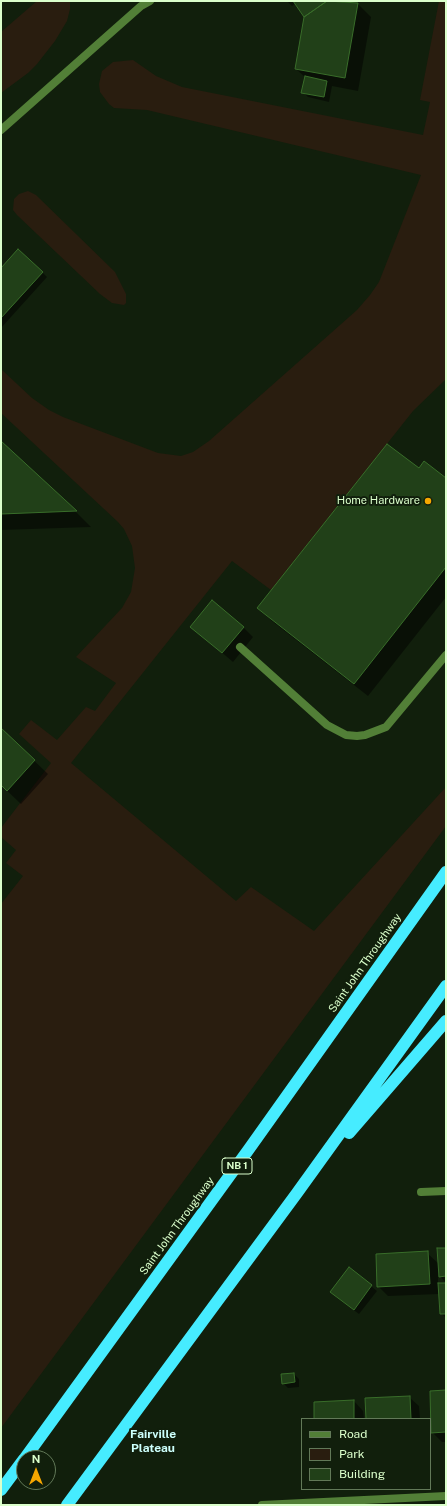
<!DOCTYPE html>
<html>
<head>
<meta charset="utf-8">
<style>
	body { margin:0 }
	#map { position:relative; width:447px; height:1506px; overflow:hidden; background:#111f0c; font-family:"Public Sans",sans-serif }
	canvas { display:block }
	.frame { position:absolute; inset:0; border:2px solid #dbffcb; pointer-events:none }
	.legend { position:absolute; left:301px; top:1418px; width:130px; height:72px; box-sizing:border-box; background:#111f0c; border:1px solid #627958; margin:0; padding:5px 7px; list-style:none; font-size:12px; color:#dbffcb }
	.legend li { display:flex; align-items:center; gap:8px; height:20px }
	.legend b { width:20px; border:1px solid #627958 }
	.north { position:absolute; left:16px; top:1450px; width:40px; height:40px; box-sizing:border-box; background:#111f0c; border:1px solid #627958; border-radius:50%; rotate:0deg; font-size:11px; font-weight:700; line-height:16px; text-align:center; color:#dbffcb }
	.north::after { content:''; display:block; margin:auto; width:14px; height:18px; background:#f6a700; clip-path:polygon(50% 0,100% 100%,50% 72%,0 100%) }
</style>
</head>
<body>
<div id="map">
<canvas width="447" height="1506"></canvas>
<div class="frame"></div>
<ul class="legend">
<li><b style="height:5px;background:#527f37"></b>Road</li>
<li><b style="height:11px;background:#291d0f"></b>Park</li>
<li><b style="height:11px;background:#214018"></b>Building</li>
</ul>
<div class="north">N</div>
</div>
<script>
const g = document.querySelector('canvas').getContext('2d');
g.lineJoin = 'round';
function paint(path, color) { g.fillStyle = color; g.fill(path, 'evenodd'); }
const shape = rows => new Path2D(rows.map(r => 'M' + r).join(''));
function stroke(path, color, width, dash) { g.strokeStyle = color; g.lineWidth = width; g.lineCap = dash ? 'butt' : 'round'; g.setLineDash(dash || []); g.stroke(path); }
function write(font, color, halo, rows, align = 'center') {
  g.font = font + ' "Public Sans",sans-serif'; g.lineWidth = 4; g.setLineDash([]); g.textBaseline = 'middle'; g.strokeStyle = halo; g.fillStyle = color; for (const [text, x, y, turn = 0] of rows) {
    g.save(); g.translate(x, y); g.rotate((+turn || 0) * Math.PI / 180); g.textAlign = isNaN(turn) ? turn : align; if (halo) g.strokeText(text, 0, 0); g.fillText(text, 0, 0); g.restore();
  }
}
paint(shape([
	[37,1,70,1,70,9,67,21,55,41,37,64,28,73,1,93,1,32],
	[439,1,446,1,446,379,413,411,271,590,232,561,71,763,236,901,251,887,314,931,446,787,446,826,1,1428,1,904,23,876,6,863,16,850,1,837,1,828,51,763,19,734,31,720,57,740,86,707,95,711,116,683,76,657,122,608,131,592,135,568,132,546,124,529,118,522,1,413,1,369,32,398,49,410,63,417,158,453,181,456,193,452,209,441,357,310,370,295,379,282,421,175,147,110,114,108,109,104,100,92,99,84,102,71,113,62,133,60,156,76,182,87,423,135,430,102,420,100],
	[28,191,36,195,115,272,126,294,126,303,124,305,112,303,100,294,17,215,13,210,14,199,19,194]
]), '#291d0f');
paint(shape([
	[287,1,343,1,358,4,371,17,358,91,332,86,329,102,308,97,303,92,306,78,296,69,305,17,296,3,292,6],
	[1,269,42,272,47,277,1,328],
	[1,442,76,512,91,527,1,530],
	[419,470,446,479,446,597,368,696,272,621,259,608],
	[192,627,243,627,253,637,233,662],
	[1,729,48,774,21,804,1,785],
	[446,1249,446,1283,438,1274,438,1284,446,1284,446,1318,441,1313,439,1294,388,1296,378,1286,427,1253,439,1264],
	[349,1268,377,1291,359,1314,336,1297],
	[294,1374,299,1379,299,1387,288,1388,283,1383],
	[446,1391,446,1442,442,1442,432,1432],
	[409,1397,419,1406,420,1419,367,1419],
	[354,1401,363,1411,364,1419,315,1419]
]), '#0007');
const building = shape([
	[293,1,327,1,304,17,293,1],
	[327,1,358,3,345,78,295,69,304,17,327,1],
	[305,76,327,81,324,97,301,93,305,76],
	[18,249,43,272,1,318,1,268,18,249],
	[1,441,77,511,1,514,1,441],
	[387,444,419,468,424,461,446,478,446,567,354,684,257,608,387,444],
	[212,600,244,627,222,653,190,627,212,600],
	[1,728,35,760,7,791,1,785,1,728],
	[437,1248,446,1248,446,1276,439,1277,437,1248],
	[428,1251,430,1284,377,1287,376,1254,428,1251],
	[349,1267,372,1285,354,1310,330,1292,349,1267],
	[438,1283,446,1283,446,1314,440,1314,438,1283],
	[294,1373,295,1382,282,1384,281,1374,294,1373],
	[446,1390,446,1432,431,1433,430,1391,446,1390],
	[410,1396,411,1419,366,1419,365,1398,410,1396],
	[354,1400,354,1419,314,1419,314,1402,354,1400]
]);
paint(building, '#214018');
stroke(building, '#396d2a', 1);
stroke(shape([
	[1,130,141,6,150,1],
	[240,647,327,725,346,735,357,736,365,735,386,727,446,655]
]), '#527f37', 8);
stroke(shape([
	[421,1192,446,1191],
	[262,1505,446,1496]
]), '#527f37', 8);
stroke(shape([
	[349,1133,446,1021],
	[25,1458,249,1149,446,872],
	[1,1490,24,1459],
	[67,1505,297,1193,446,986]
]), '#46ecff', 12);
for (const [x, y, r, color] of [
	[428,501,4,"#f6a700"]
]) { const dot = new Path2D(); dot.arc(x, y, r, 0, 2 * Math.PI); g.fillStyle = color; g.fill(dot); stroke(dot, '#111f0c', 1.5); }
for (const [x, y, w] of [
	[237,1166,30]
]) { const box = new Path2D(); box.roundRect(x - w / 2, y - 8, w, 16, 3); g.fillStyle = '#111f0c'; g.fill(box); stroke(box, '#dbffcb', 1); }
write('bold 10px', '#dbffcb', null, [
	["NB 1",237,1166]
]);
write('11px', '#dbffcb', '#111f0c', [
	["Home Hardware",420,501]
], 'right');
write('11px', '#dbffcb', '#111f0c', [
	["Saint John Throughway",365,963,-55],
	["Saint John Throughway",177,1226,-54]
]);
write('bold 12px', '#cdfffc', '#111f0c', [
	["Fairville",153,1434],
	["Plateau",153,1448]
]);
</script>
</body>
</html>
